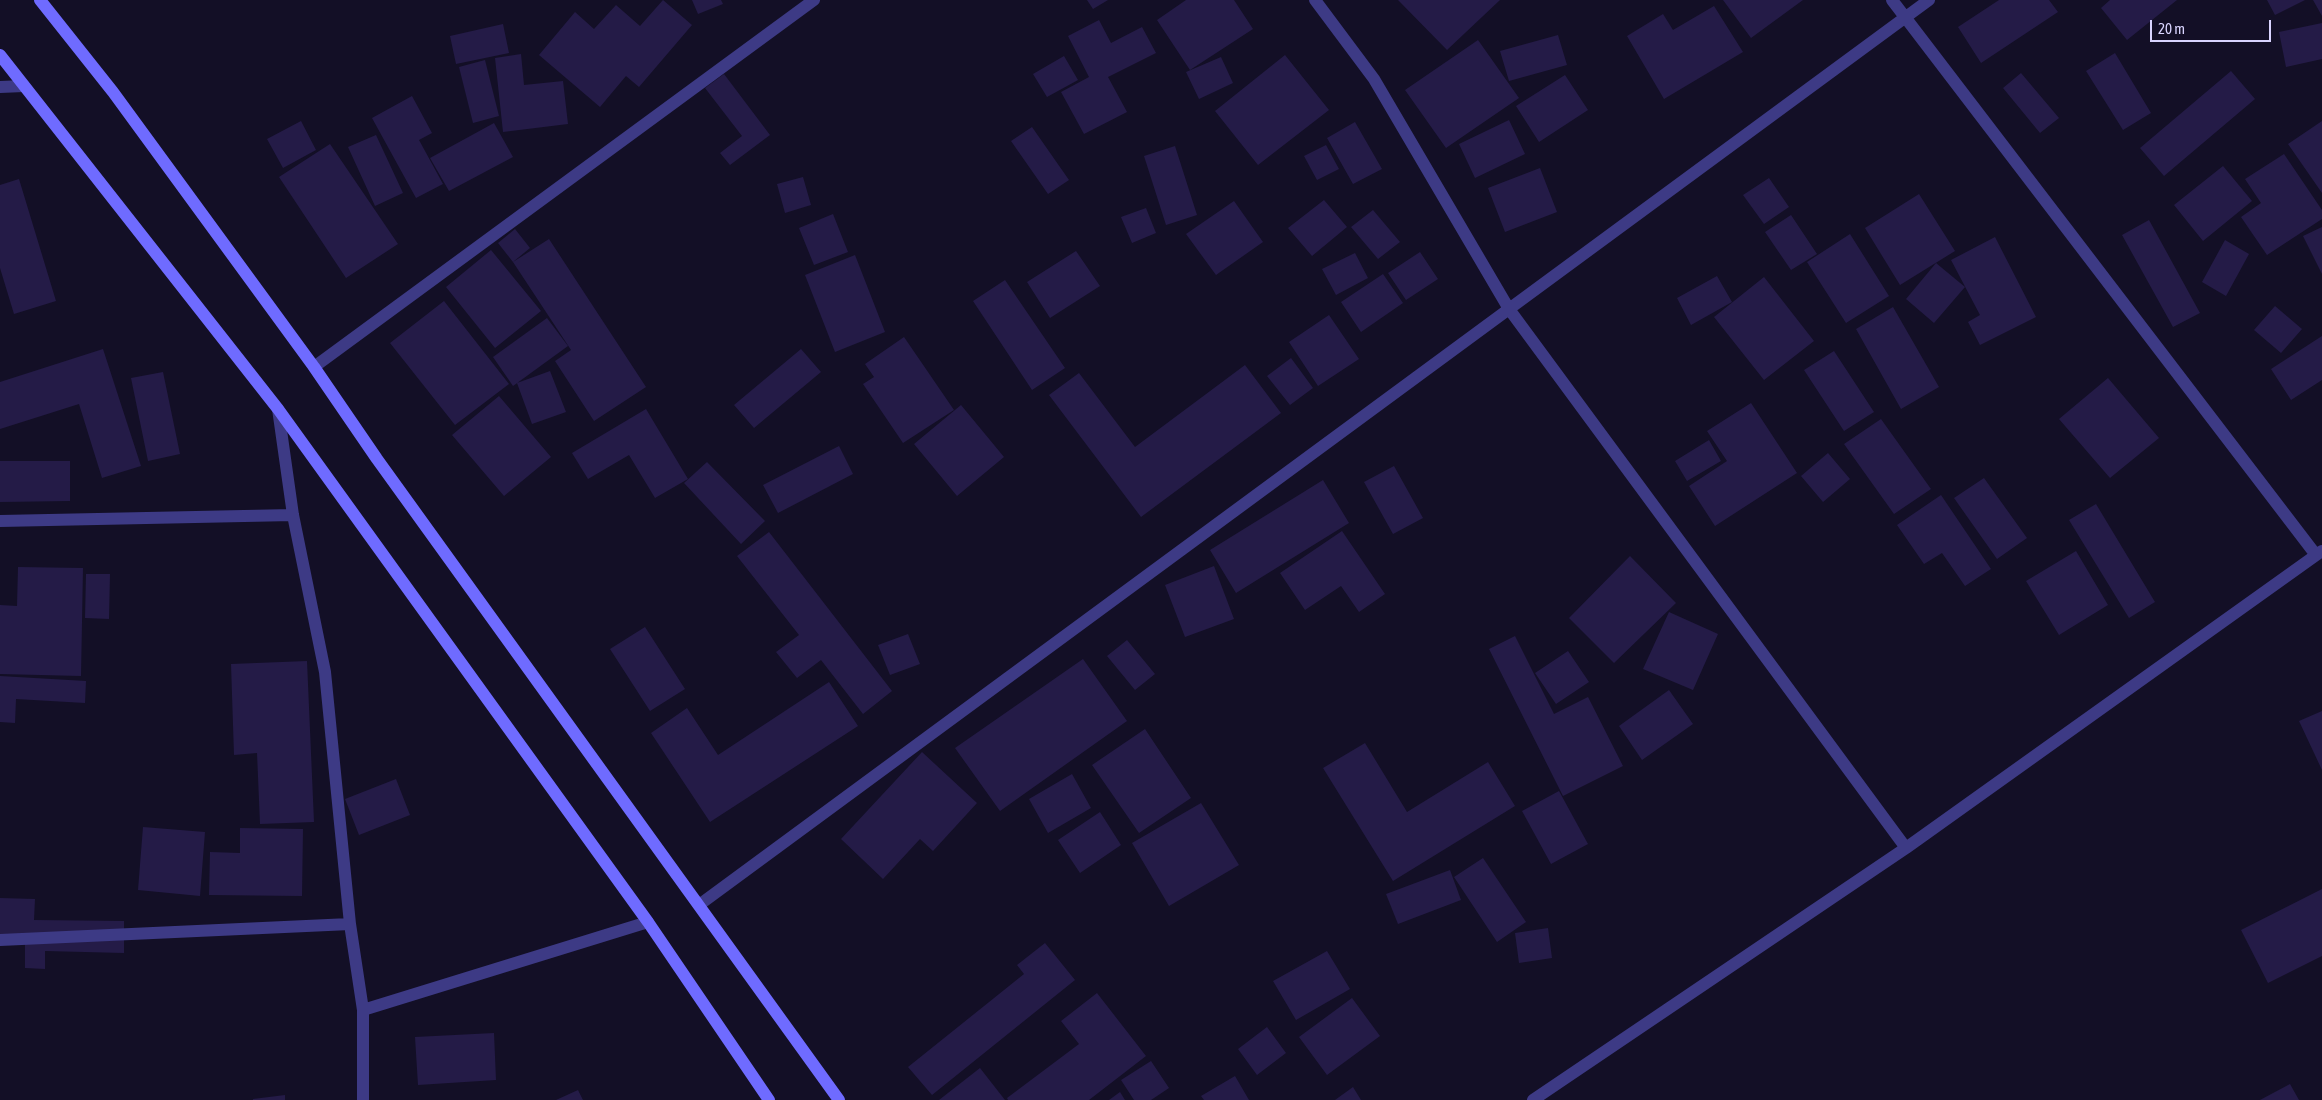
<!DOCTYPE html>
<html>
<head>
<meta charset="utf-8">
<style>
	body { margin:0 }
	#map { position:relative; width:2322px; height:1100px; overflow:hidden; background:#130f26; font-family:"Asap Condensed",sans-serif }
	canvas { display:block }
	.scale { position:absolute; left:2150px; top:20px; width:121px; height:22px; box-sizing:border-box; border:2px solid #d9d4ff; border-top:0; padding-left:6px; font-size:15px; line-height:18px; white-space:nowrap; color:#d9d4ff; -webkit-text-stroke:4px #130f26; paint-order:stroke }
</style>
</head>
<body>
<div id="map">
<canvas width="2322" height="1100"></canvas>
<div class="scale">20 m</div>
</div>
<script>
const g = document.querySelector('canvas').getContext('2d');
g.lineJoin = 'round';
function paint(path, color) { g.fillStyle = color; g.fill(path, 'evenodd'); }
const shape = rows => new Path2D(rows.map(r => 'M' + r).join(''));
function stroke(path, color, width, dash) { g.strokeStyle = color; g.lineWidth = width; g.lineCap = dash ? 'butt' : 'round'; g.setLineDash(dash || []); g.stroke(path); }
paint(shape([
	[663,0,692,25,639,87,626,76,600,107,539,55,575,12,594,29,616,5,640,26],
	[692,0,721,0,723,4,698,14],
	[1087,0,1108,0,1093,9],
	[1186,0,1234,0,1253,29,1190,70,1157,20],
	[1398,0,1500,0,1447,50],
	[1723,0,1803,0,1751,38],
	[1999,0,2049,0,2058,12,1981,63,1958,27],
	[2110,0,2177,0,2127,40,2101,8],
	[2267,0,2305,0,2275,15],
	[2313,0,2322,0,2322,16],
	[1714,6,1743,52,1664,99,1627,36,1663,14,1673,30],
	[1099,20,1111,43,1142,27,1156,53,1108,77,1127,112,1084,134,1061,92,1089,77,1068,36],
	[2322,23,2322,59,2286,67,2279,32],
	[503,24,509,53,456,64,450,36],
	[1558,35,1567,65,1509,81,1500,51],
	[1478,40,1519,98,1446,148,1405,90],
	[2115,53,2151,113,2123,130,2086,71],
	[521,54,524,85,563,81,568,124,503,132,495,58],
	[1285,55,1329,110,1258,165,1215,111],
	[1064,56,1078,80,1047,97,1033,74],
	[1221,57,1233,83,1199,99,1186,72],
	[485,60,499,116,473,123,459,67],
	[2231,71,2255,99,2164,176,2140,148],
	[2021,73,2059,118,2040,133,2003,88],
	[724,74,770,135,730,165,720,153,742,136,705,88],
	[1565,75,1588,110,1539,142,1516,106],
	[412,96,432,133,419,140,443,184,416,198,372,118],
	[1509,120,1525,154,1475,178,1459,144],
	[301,121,316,150,283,168,267,139],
	[2322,121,2322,193,2288,144],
	[1355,122,1382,169,1353,184,1327,138],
	[494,123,513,157,449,191,430,158],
	[1032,127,1069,180,1048,194,1011,141],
	[376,135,403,193,375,206,348,147],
	[330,144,398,244,346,278,279,177],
	[1326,145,1339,169,1317,180,1304,156],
	[1175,146,1197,215,1166,225,1144,156],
	[2284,154,2322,210,2322,219,2267,255,2241,217,2261,203,2245,179],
	[2223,166,2252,201,2203,241,2174,205],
	[1540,168,1557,212,1505,232,1488,188],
	[803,177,811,205,785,213,777,184],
	[1769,178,1789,207,1764,224,1743,195],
	[19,179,56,301,14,314,0,268,0,185],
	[1919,194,1955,251,1900,285,1865,228],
	[1324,200,1347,227,1312,256,1288,228],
	[1234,201,1263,242,1216,275,1186,234],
	[1146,208,1156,233,1132,243,1121,217],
	[1373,210,1400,242,1378,259,1351,227],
	[833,214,848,252,814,265,799,228],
	[1791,215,1817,254,1791,270,1765,232],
	[2149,220,2200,313,2173,327,2122,235],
	[2322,227,2322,274,2303,236],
	[515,229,530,248,513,262,498,243],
	[1850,234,1889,296,1846,323,1807,262],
	[1995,237,2036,317,1980,345,1968,322,1980,315,1951,260],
	[549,239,646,387,594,421,555,361,571,350,513,262],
	[2225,240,2249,254,2226,296,2202,282],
	[491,250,541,311,495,348,446,287],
	[1076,251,1100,286,1050,318,1027,282],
	[1420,252,1438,279,1406,300,1388,273],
	[1355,253,1368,278,1336,295,1322,269],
	[855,255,885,332,835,352,805,275],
	[1936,263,1965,287,1934,323,1906,299],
	[1383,274,1403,303,1361,332,1341,302],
	[1717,276,1732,302,1691,325,1677,298],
	[1764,277,1814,341,1764,380,1714,317],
	[1005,280,1065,368,1032,390,973,301],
	[444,301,509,384,455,425,390,343],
	[2275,306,2302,329,2281,353,2254,330],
	[1893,307,1939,387,1901,409,1856,329],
	[1329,315,1359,359,1318,386,1289,342],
	[547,318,568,346,513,386,493,357],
	[2322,336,2322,380,2291,400,2271,369],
	[904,337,954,410,903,443,863,384,874,377,865,364],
	[103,349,141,466,102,478,79,404,0,429,0,382],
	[801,349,821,372,754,428,734,405],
	[1834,351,1874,412,1844,431,1804,370],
	[1291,358,1313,388,1290,405,1267,376],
	[1245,365,1281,413,1141,517,1049,395,1079,373,1135,447],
	[550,371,566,412,532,424,517,383],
	[163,372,180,454,148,461,131,378],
	[2108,378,2159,438,2110,478,2059,419],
	[499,396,551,457,504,496,452,435],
	[1751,403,1797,473,1715,526,1689,486,1727,461,1707,431],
	[961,405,1004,457,957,496,914,444],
	[646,409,688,479,655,498,629,455,588,479,572,453],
	[1881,419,1931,489,1894,514,1844,444],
	[1709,440,1721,461,1687,481,1675,461],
	[839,446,853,474,778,513,763,485],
	[1828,453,1850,479,1823,502,1801,476],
	[0,461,70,461,70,501,0,502],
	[707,462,765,521,741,544,684,483],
	[1394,466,1423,518,1393,534,1364,482],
	[1984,478,2027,538,1997,559,1954,498],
	[1323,480,1349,523,1236,593,1210,550],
	[1941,495,1991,569,1965,586,1942,553,1924,564,1897,525],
	[2096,504,2155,602,2129,618,2069,520],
	[1342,531,1385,594,1359,612,1341,586,1305,610,1280,573],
	[769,532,892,691,863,714,821,660,797,678,776,652,799,635,737,556],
	[2076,551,2108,605,2059,635,2026,581],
	[1630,556,1676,603,1614,663,1569,618],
	[1214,566,1234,619,1185,637,1165,585],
	[18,567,83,568,81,676,0,674,0,605,17,606],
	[86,574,110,574,109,619,85,618],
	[1669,612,1718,634,1693,690,1643,669],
	[645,627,685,689,650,711,610,649],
	[908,634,920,664,890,675,878,645],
	[1515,636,1554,714,1588,697,1623,766,1563,796,1489,649],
	[1127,640,1155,674,1135,690,1107,656],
	[1568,651,1589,682,1556,704,1535,673],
	[1083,659,1127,721,1000,811,955,748],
	[307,661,314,822,260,824,257,753,234,755,231,664],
	[0,676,86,681,85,703,16,699,15,723,0,722],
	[829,682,858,726,710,822,651,733,687,708,718,755],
	[1669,690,1693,724,1642,760,1619,726],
	[2322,711,2322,770,2299,721],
	[1145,729,1191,798,1139,833,1092,765],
	[1365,743,1407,812,1488,762,1515,806,1393,881,1323,768],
	[922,752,977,803,933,851,920,839,883,879,841,839],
	[1072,774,1091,808,1048,833,1029,799],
	[396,779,410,815,359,835,345,799],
	[1559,791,1588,844,1551,864,1522,811],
	[1201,803,1239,865,1169,906,1132,843],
	[1100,812,1121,845,1080,873,1058,840],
	[143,827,205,832,200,896,138,890],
	[240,828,303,829,302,896,209,895,210,852,240,853],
	[1483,858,1526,922,1497,942,1454,877],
	[1450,870,1461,900,1398,924,1386,894],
	[2322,889,2322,956,2268,983,2241,930],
	[0,898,35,899,34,920,124,921,124,953,45,951,45,969,25,968,25,939,0,938],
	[1548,928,1552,958,1519,963,1515,933],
	[1045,943,1075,980,932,1095,908,1067,1024,974,1017,965],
	[1327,951,1350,989,1296,1020,1273,981],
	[1097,993,1146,1056,1089,1100,1008,1100,1007,1098,1079,1044,1061,1021],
	[1352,998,1380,1036,1327,1075,1299,1037],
	[1267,1027,1286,1053,1257,1075,1238,1049],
	[494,1033,496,1080,418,1085,415,1037],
	[1151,1061,1169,1088,1151,1100,1134,1100,1121,1080],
	[980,1068,1005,1100,939,1100],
	[1235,1076,1249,1100,1204,1100,1201,1096],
	[2290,1084,2299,1100,2260,1100],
	[1353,1087,1361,1100,1335,1100],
	[578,1090,583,1100,556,1100],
	[1120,1092,1125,1100,1109,1100],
	[285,1095,285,1100,253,1100,253,1099]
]), '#241b47');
stroke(shape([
	[1315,0,1374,79,1509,309,1906,848],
	[1892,0,2316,555],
	[0,87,24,86],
	[314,367,814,0],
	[278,409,293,515,325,672,350,924,363,1010,363,1100],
	[0,521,293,515],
	[699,905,1929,0],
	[0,940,350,924],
	[363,1010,648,922],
	[1533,1100,1906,848,2322,551]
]), '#3d3a85', 12);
stroke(shape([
	[40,0,113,92,314,367,377,459,839,1100],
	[0,55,278,409,648,922,769,1100]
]), '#6f6bff', 12);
</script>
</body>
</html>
